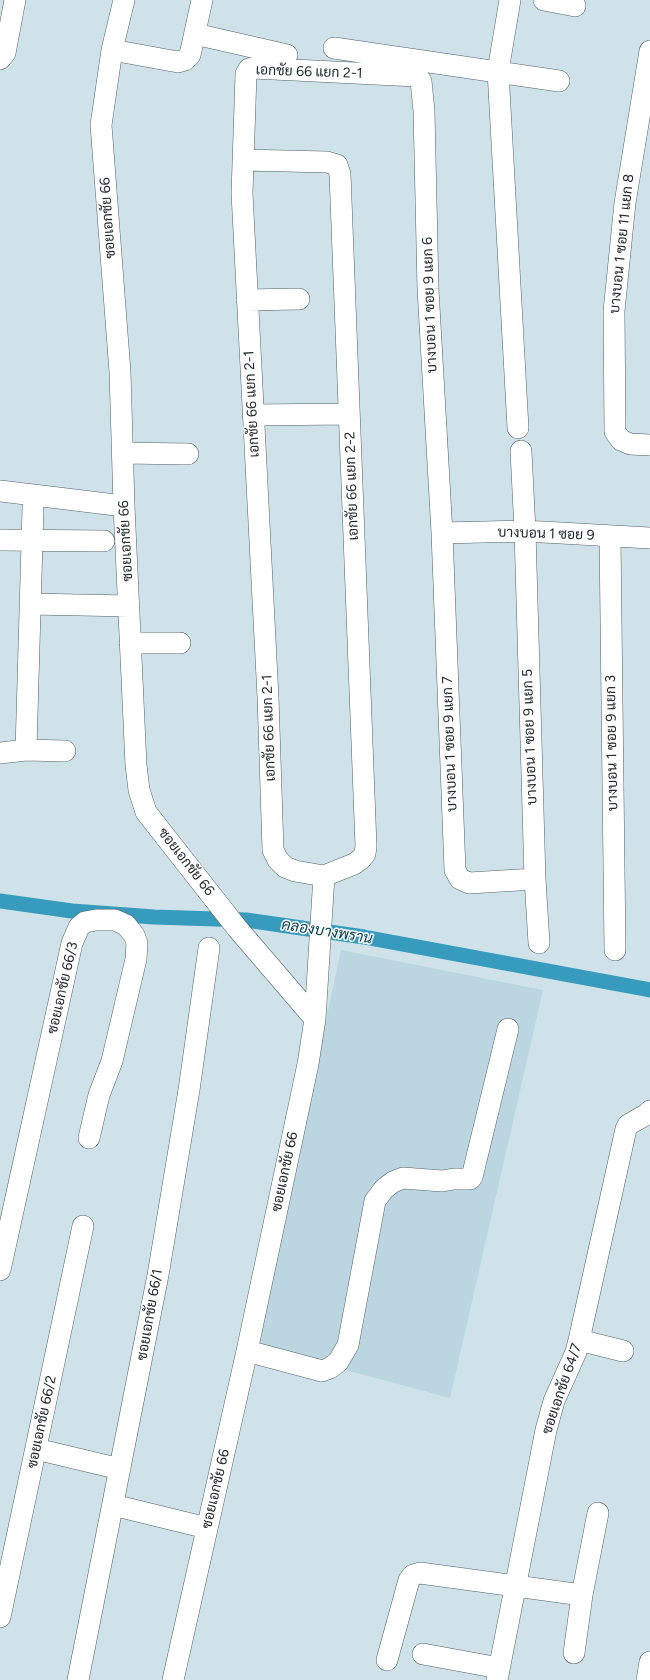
<!DOCTYPE html>
<html>
<head>
<meta charset="utf-8">
<style>
	body { margin:0 }
	canvas { display:block; background:#cfe2ea }
</style>
</head>
<body>
<canvas width="650" height="1680"></canvas>
<script>
const g = document.querySelector('canvas').getContext('2d');
g.lineJoin = 'round';
function paint(path, color) { g.fillStyle = color; g.fill(path, 'evenodd'); }
const shape = rows => new Path2D(rows.map(r => 'M' + r).join(''));
function stroke(path, color, width, dash) { g.strokeStyle = color; g.lineWidth = width; g.lineCap = dash ? 'butt' : 'round'; g.setLineDash(dash || []); g.stroke(path); }
function write(font, color, halo, rows, align = 'center') {
  g.font = font + ' Figtree,Sarabun,sans-serif'; g.lineWidth = 3; g.setLineDash([]); g.textBaseline = 'middle'; g.strokeStyle = halo; g.fillStyle = color; for (const [text, x, y, turn = 0] of rows) {
    g.save(); g.translate(x, y); g.rotate((+turn || 0) * Math.PI / 180); g.textAlign = isNaN(turn) ? turn : align; if (halo) g.strokeText(text, 0, 0); g.fillText(text, 0, 0); g.restore();
  }
}
paint(shape([
	[341,950,543,990,450,1398,256,1346]
]), '#bbd6e0');
stroke(shape([
	[0,901,72,911,154,917,246,920,364,937,650,990]
]), '#369bbc', 15);
const minor = shape([
	[124,0,112,50,101,125,120,372,124,506,136,765,139,790,146,812,237,928,315,1019,308,1064,247,1351,173,1680],
	[510,0,498,71,518,428],
	[544,0,575,6],
	[195,34,287,55],
	[334,48,559,81],
	[112,50,178,62,185,60,190,55,202,0],
	[650,51,625,203,614,311,615,432,621,440,630,444,650,445],
	[0,59,5,53,15,0],
	[243,160,327,162,337,165,340,174,366,846,365,854,361,859,354,864,324,876],
	[247,300,299,299],
	[253,415,349,414],
	[521,451,525,531,535,879,539,943],
	[123,453,188,454],
	[0,491,124,506],
	[442,533,525,531,650,538],
	[610,537,615,950],
	[0,540,104,541],
	[31,604,129,606],
	[130,643,180,643],
	[26,750,33,508],
	[0,753,26,750,65,751],
	[324,876,295,871,285,867,278,860,273,850,268,697,242,193,246,74,249,69,253,68,416,76,421,81,424,111,428,289,442,533,455,870,460,879,469,883,535,879],
	[315,1019,324,876],
	[0,1270,72,943,79,927,85,922,96,920,115,920,126,925,134,935,137,943,136,959,112,1061,99,1095,89,1138],
	[579,1340,623,1351],
	[247,1351,322,1371,330,1368,338,1362,348,1345,375,1201,384,1189,393,1182,403,1178,442,1181,454,1179,470,1179,472,1177,508,1029],
	[36,1449,120,1469],
	[113,1505,207,1528],
	[0,1617,83,1226],
	[574,1653,582,1595],
	[423,1654,499,1668],
	[387,1660,409,1580,413,1575,420,1573,582,1595,598,1513],
	[78,1680,158,1275,189,1090,209,948],
	[497,1680,546,1430,554,1401,576,1352,579,1340,626,1129,628,1125,647,1114,650,1111],
	[647,1680,650,1662]
]);
stroke(minor, '#4e5f66', 22);
stroke(minor, '#fff', 21);
write('14px', '#20272a', '#fff', [
	["เอกชัย 66 แยก 2-1",309,72,2],
	["ซอยเอกชัย 66",108,218,-94],
	["บางบอน 1 ซอย 11 แยก 8",622,244,-84],
	["บางบอน 1 ซอย 9 แยก 6",430,305,-92],
	["เอกชัย 66 แยก 2-1",252,404,-93],
	["เอกชัย 66 แยก 2-2",352,486,-92],
	["บางบอน 1 ซอย 9",546,534,2],
	["ซอยเอกชัย 66",126,541,-93],
	["เอกชัย 66 แยก 2-1",269,728,-92],
	["บางบอน 1 ซอย 9 แยก 5",530,737,-92],
	["บางบอน 1 ซอย 9 แยก 3",612,743,-91],
	["บางบอน 1 ซอย 9 แยก 7",450,744,-92],
	["ซอยเอกชัย 66",186,862,52],
	["ซอยเอกชัย 66/3",63,988,-77],
	["ซอยเอกชัย 66",285,1172,-78],
	["ซอยเอกชัย 66/1",150,1315,-80],
	["ซอยเอกชัย 64/7",562,1389,-71],
	["ซอยเอกชัย 66/2",42,1422,-78],
	["ซอยเอกชัย 66",216,1489,-77]
]);
write('italic 15px', '#054253', '#fff', [
	["คลองบางพราน",327,932,9]
]);
</script>
</body>
</html>
